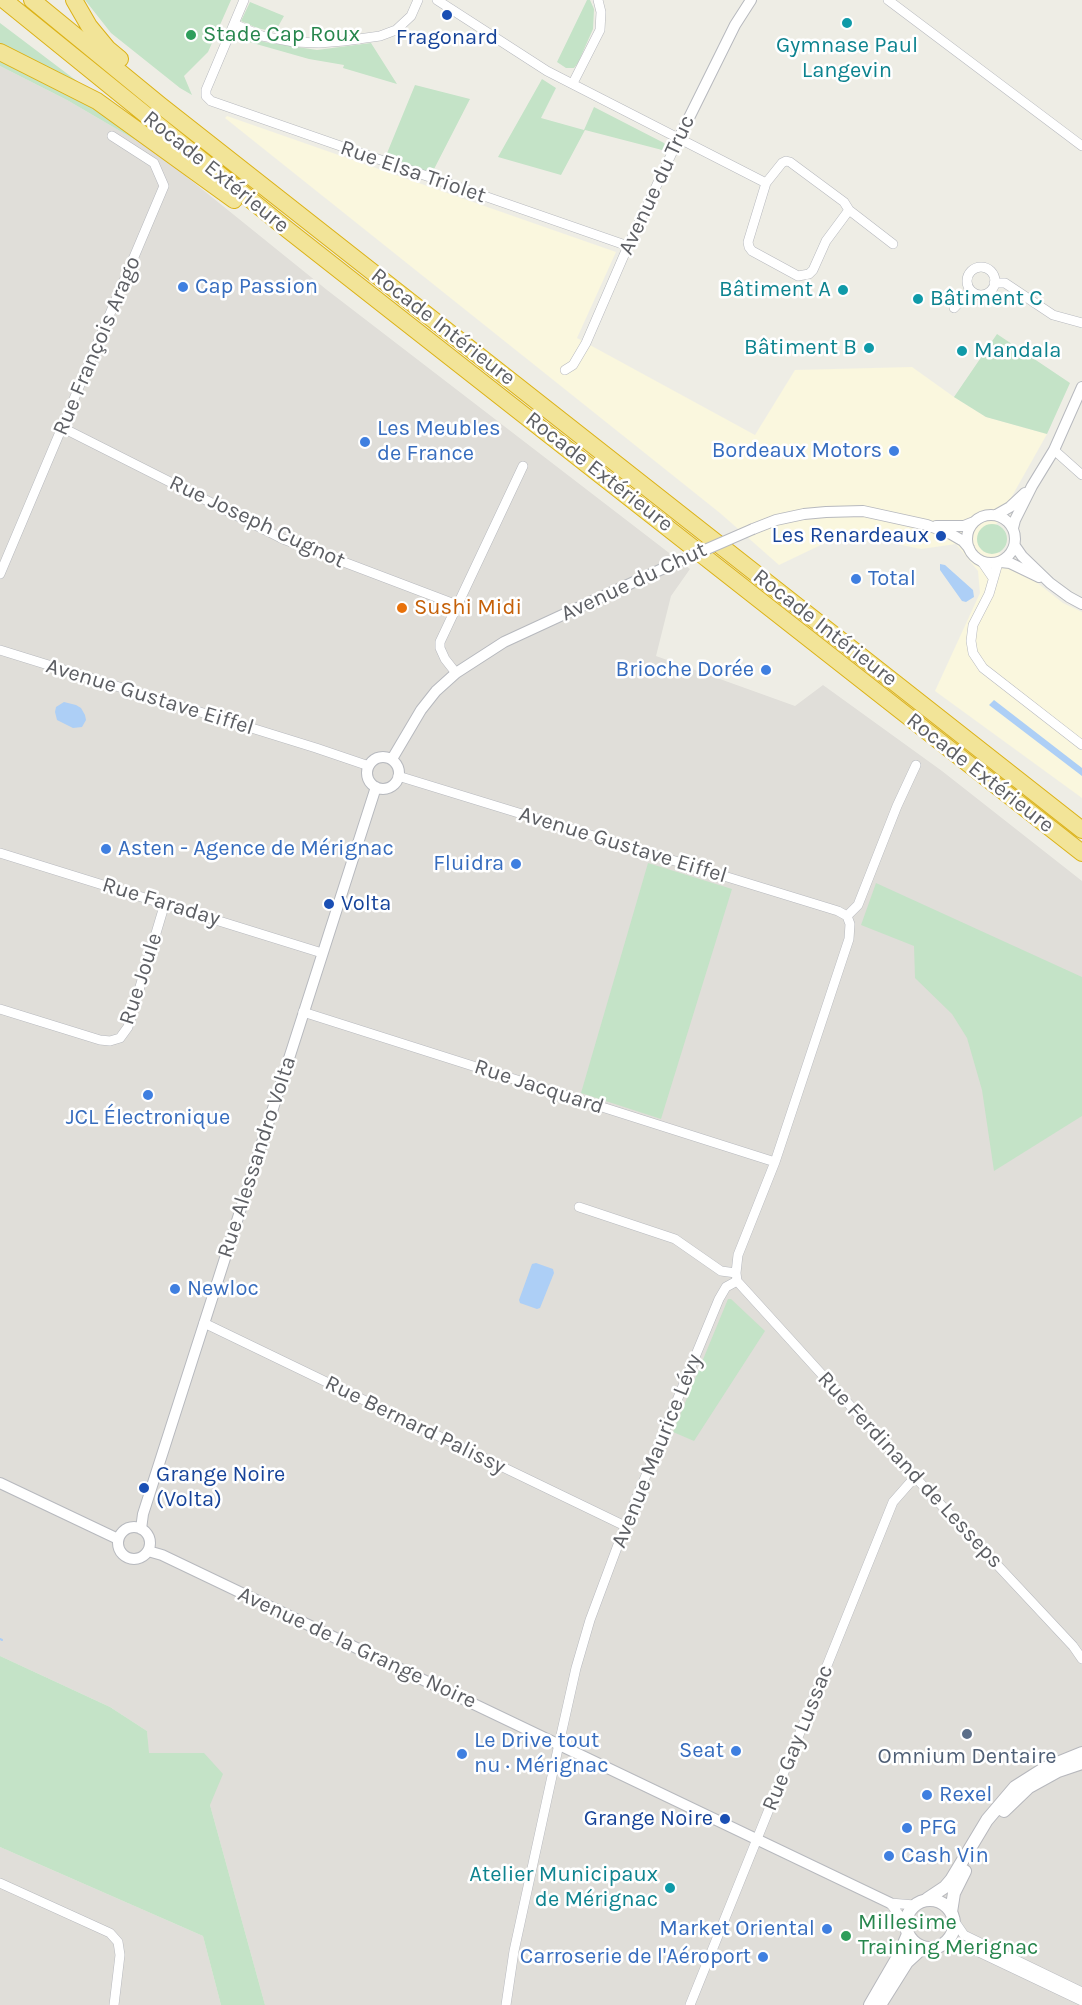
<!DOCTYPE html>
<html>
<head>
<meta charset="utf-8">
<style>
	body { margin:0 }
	canvas { display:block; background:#eeede5 }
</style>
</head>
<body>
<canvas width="1082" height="2005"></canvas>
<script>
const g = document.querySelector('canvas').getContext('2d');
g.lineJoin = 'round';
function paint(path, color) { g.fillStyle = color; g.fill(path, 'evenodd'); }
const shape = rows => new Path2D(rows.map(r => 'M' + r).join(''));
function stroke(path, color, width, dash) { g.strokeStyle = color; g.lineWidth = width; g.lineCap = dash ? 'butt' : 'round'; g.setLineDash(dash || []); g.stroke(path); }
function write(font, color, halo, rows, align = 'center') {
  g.font = font + ' Karla,sans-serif'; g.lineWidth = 5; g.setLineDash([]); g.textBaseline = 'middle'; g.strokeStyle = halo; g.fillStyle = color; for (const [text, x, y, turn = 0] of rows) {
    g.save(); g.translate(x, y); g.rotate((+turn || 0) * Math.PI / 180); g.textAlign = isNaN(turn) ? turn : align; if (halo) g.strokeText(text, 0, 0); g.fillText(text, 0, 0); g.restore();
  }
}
paint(shape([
	[227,116,616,252,577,338,755,435,795,370,912,367,954,397,986,417,1047,434,993,530,993,548,1063,603,1082,612,1082,798,935,691,980,593,978,571,956,544,921,549,859,536,827,542,779,565,720,513,225,118]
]), '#faf7de');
paint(shape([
	[0,66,67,100,156,152,327,290,690,569,671,596,656,656,795,706,823,685,942,771,1082,881,1082,1995,1078,2005,265,2005,210,1805,204,1753,148,1753,147,1731,110,1707,0,1656],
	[0,1847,203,1936,221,2005,0,2005]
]), '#e0ded9');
paint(shape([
	[85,0,231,0,208,52,184,76,192,95,180,88,111,33],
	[587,0,590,0,594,9,593,29,578,63,574,68,566,68,557,62],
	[250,2,284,16,275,32,257,28,241,21],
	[0,23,98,97,0,46],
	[237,32,264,42,317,50,371,43,397,84,343,68,344,65,309,59,235,38],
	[0,57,103,112,156,152,67,100,0,66],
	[542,79,556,88,541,118,584,130,594,107,664,143,667,147,666,151,585,130,561,175,498,157],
	[415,85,470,99,432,173,385,158],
	[997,334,1070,383,1047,434,986,417,954,397],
	'977 539a15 15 0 1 1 30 0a15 15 0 1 1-30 0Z',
	[648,863,732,889,661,1119,581,1093],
	[876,883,1082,977,1082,1116,994,1171,982,1090,967,1038,952,1014,915,978,914,946,861,925],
	[728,1299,731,1299,765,1331,694,1441,673,1432],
	[0,1656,110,1707,147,1731,149,1753,204,1753,223,1774,210,1805,265,2005,221,2005,203,1936,0,1847]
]), '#c4e3c7');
paint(shape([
	[940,564,945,565,973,590,974,597,966,602,962,601,940,570],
	[994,700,1082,768,1082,776,989,705],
	[64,702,76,705,81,708,85,715,86,720,82,727,73,728,57,720,55,712,56,707],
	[536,1263,553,1269,554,1273,540,1308,537,1309,520,1303,519,1300,532,1264]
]), '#adcff6');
stroke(shape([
	[0,1639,2,1640]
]), '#adcff6', 2);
const minor = shape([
	[244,0,206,90,206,96,211,101,628,246],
	[437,0,547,71,766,183,782,163,786,161,790,162,844,202,849,210,893,244],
	[888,0,1082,146],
	[234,24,262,36,294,42,319,43,344,41,380,36,396,30,411,16,418,0],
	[573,83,600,30,601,12,598,0],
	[766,183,748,242,749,247,752,251,798,276,809,274,813,270,826,241,849,210],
	'967 281a14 14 0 1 1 28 0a14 14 0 1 1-28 0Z',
	[994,283,1005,283,1053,315,1082,323],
	[954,308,970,290],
	[565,370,573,365,586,343,628,246,679,138],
	[63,428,283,539,457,605],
	[1054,450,1082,475],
	[982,562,993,578],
	[998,563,989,594,973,625,971,641,973,653,983,668,1082,745],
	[0,574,164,186,154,163,112,136],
	[0,650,316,748,369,766],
	[456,673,445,659,440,648,440,642,523,466],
	[398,776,838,911,847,916],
	[0,853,322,953],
	[847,916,858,905,897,806,916,765],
	[0,1009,100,1040,110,1041,120,1038,128,1027,165,903],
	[303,1012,775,1162],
	[579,1207,675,1239,721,1271,736,1273],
	[737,1281,915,1477,1073,1646,1082,1659],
	[737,1281,736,1273,738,1255,775,1162,849,939,850,924,847,916],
	[204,1323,625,1526],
	[0,1883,110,1933,118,1942,120,1955,114,2005],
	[890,1903,906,1924],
	[890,1903,914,1905],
	[953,1919,964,1935,1082,1992],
	[938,1946,958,1944,966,1946,1082,2001],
	[506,2005,514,1951,559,1744,576,1668,590,1620,625,1526,719,1299,726,1287,737,1281],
	[690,2005,893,1502,915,1477]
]);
const tertiary = shape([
	[679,138,735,25,751,0],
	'967 539a24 24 0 1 1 48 0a24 24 0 1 1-48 0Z',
	[996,515,1010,507,1025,493],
	[936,526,964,526,974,522],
	[1013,528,1015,520,1032,486,1054,450,1082,387],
	[753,529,776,520,804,514,826,512,863,511,927,525,951,534,963,541,969,548],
	[1015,546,1022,556,1050,583,1069,597,1082,604],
	[1001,562,1010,563,1039,577],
	'367 773a16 16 0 1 1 32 0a16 16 0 1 1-32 0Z',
	[392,759,421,710,436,691,456,673,504,642,675,563],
	[0,1483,118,1539],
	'118 1543a16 16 0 1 1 32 0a16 16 0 1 1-32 0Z',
	[141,1529,143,1514,376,787],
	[148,1551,162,1555,890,1903]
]);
const secondary = shape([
	[1004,1811,1029,1787,1058,1771,1082,1763],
	[927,1899,945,1887,951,1880,987,1820,1015,1787,1045,1768,1082,1753],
	'906 1924a24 24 0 1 1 48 0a24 24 0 1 1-48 0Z',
	[951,1912,954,1893,965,1871],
	[870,2005,899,1955,908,1934],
	[880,2005,907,1962,919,1951,930,1948]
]);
const motorway = shape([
	[4,0,288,230,1082,853],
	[32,0,160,105,1082,830],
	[74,0,89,26,108,49,120,59],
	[0,52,97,101,234,200]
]);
stroke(minor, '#b7b9be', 10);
stroke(tertiary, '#b7b9be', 12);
stroke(secondary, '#b7b8bd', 14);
stroke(motorway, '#dcb217', 18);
stroke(minor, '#fff', 9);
stroke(tertiary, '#fff', 10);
stroke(secondary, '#fff', 12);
stroke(motorway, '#f2e498', 16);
const tertiaryBridge = shape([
	[675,563,753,529]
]);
stroke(tertiaryBridge, '#b7b9be', 12, []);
stroke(tertiaryBridge, '#fff', 10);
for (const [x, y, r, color] of [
	[447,15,6,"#1a4fb4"],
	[847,23,6,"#0f9aa8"],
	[191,35,6,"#2e9e5b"],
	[183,287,6,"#3f7fe0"],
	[843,290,6,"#0f9aa8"],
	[918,299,6,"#0f9aa8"],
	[869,348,6,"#0f9aa8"],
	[962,351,6,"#0f9aa8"],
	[365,442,6,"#3f7fe0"],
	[894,451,6,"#3f7fe0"],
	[941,536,6,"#1a4fb4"],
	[856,579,6,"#3f7fe0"],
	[402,608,6,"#e8710a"],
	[766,670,6,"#3f7fe0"],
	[106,849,6,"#3f7fe0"],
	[516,864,6,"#3f7fe0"],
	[329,904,6,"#1a4fb4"],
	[148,1095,6,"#3f7fe0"],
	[175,1289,6,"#3f7fe0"],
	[144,1488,6,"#1a4fb4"],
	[967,1734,6,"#5c6f8a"],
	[736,1751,6,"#3f7fe0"],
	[462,1754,6,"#3f7fe0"],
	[927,1795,6,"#3f7fe0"],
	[725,1819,6,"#1a4fb4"],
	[907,1828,6,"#3f7fe0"],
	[889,1856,6,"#3f7fe0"],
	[670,1888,6,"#0f9aa8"],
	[827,1929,6,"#3f7fe0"],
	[846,1936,6,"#2e9e5b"],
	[763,1957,6,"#3f7fe0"]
]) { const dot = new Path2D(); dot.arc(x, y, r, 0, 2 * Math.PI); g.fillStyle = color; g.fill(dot); stroke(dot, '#fff', 2); }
write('22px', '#27864d', '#fff', [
	["Stade Cap Roux",203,35],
	["Millesime",858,1923],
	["Training Merignac",858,1948]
], 'left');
write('22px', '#164399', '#fff', [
	["Fragonard",447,38,"center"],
	["Les Renardeaux",929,536],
	["Volta",341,904,"left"],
	["Grange Noire",156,1475,"left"],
	["(Volta)",156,1500,"left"],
	["Grange Noire",713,1819]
], 'right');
write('22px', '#0d838f', '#fff', [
	["Gymnase Paul",847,46,"center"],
	["Langevin",847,71,"center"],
	["Bâtiment A",831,290],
	["Bâtiment C",930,299,"left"],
	["Bâtiment B",857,348],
	["Mandala",974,351,"left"],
	["Atelier Municipaux",658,1875],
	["de Mérignac",658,1900]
], 'right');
write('22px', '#5d5f64', '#fff', [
	["Rocade Extérieure",216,172,39],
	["Rue Elsa Triolet",413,172,19],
	["Avenue du Truc",657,185,-65],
	["Rocade Intérieure",443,327,38],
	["Rue François Arago",97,346,-67],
	["Rocade Extérieure",599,472,38],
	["Rue Joseph Cugnot",257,522,25],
	["Avenue du Chut",634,582,-25],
	["Rocade Intérieure",825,628,38],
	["Avenue Gustave Eiffel",150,697,17],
	["Rocade Extérieure",980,773,38],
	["Avenue Gustave Eiffel",623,845,17],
	["Rue Faraday",161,902,17],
	["Rue Joule",141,979,-72],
	["Rue Jacquard",539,1087,18],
	["Rue Alessandro Volta",257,1157,-72],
	["Rue Bernard Palissy",415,1425,26],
	["Avenue Maurice Lévy",657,1451,-68],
	["Rue Ferdinand de Lesseps",910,1470,47],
	["Avenue de la Grange Noire",357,1648,25],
	["Rue Gay Lussac",798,1738,-68]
]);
write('22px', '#366cbe', '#fff', [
	["Cap Passion",195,287],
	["Les Meubles",377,429],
	["de France",377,454],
	["Bordeaux Motors",882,451,"right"],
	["Total",868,579],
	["Brioche Dorée",754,670,"right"],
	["Asten - Agence de Mérignac",118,849],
	["Fluidra",504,864,"right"],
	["JCL Électronique",148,1118,"center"],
	["Newloc",187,1289],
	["Le Drive tout",474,1741],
	["nu · Mérignac",474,1766],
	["Seat",724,1751,"right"],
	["Rexel",939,1795],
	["PFG",919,1828],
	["Cash Vin",901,1856],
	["Market Oriental",815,1929,"right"],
	["Carroserie de l'Aéroport",751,1957,"right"]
], 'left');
write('22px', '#c56008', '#fff', [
	["Sushi Midi",414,608]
], 'left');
write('22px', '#4e5e75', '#fff', [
	["Omnium Dentaire",967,1757]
]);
</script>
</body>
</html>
